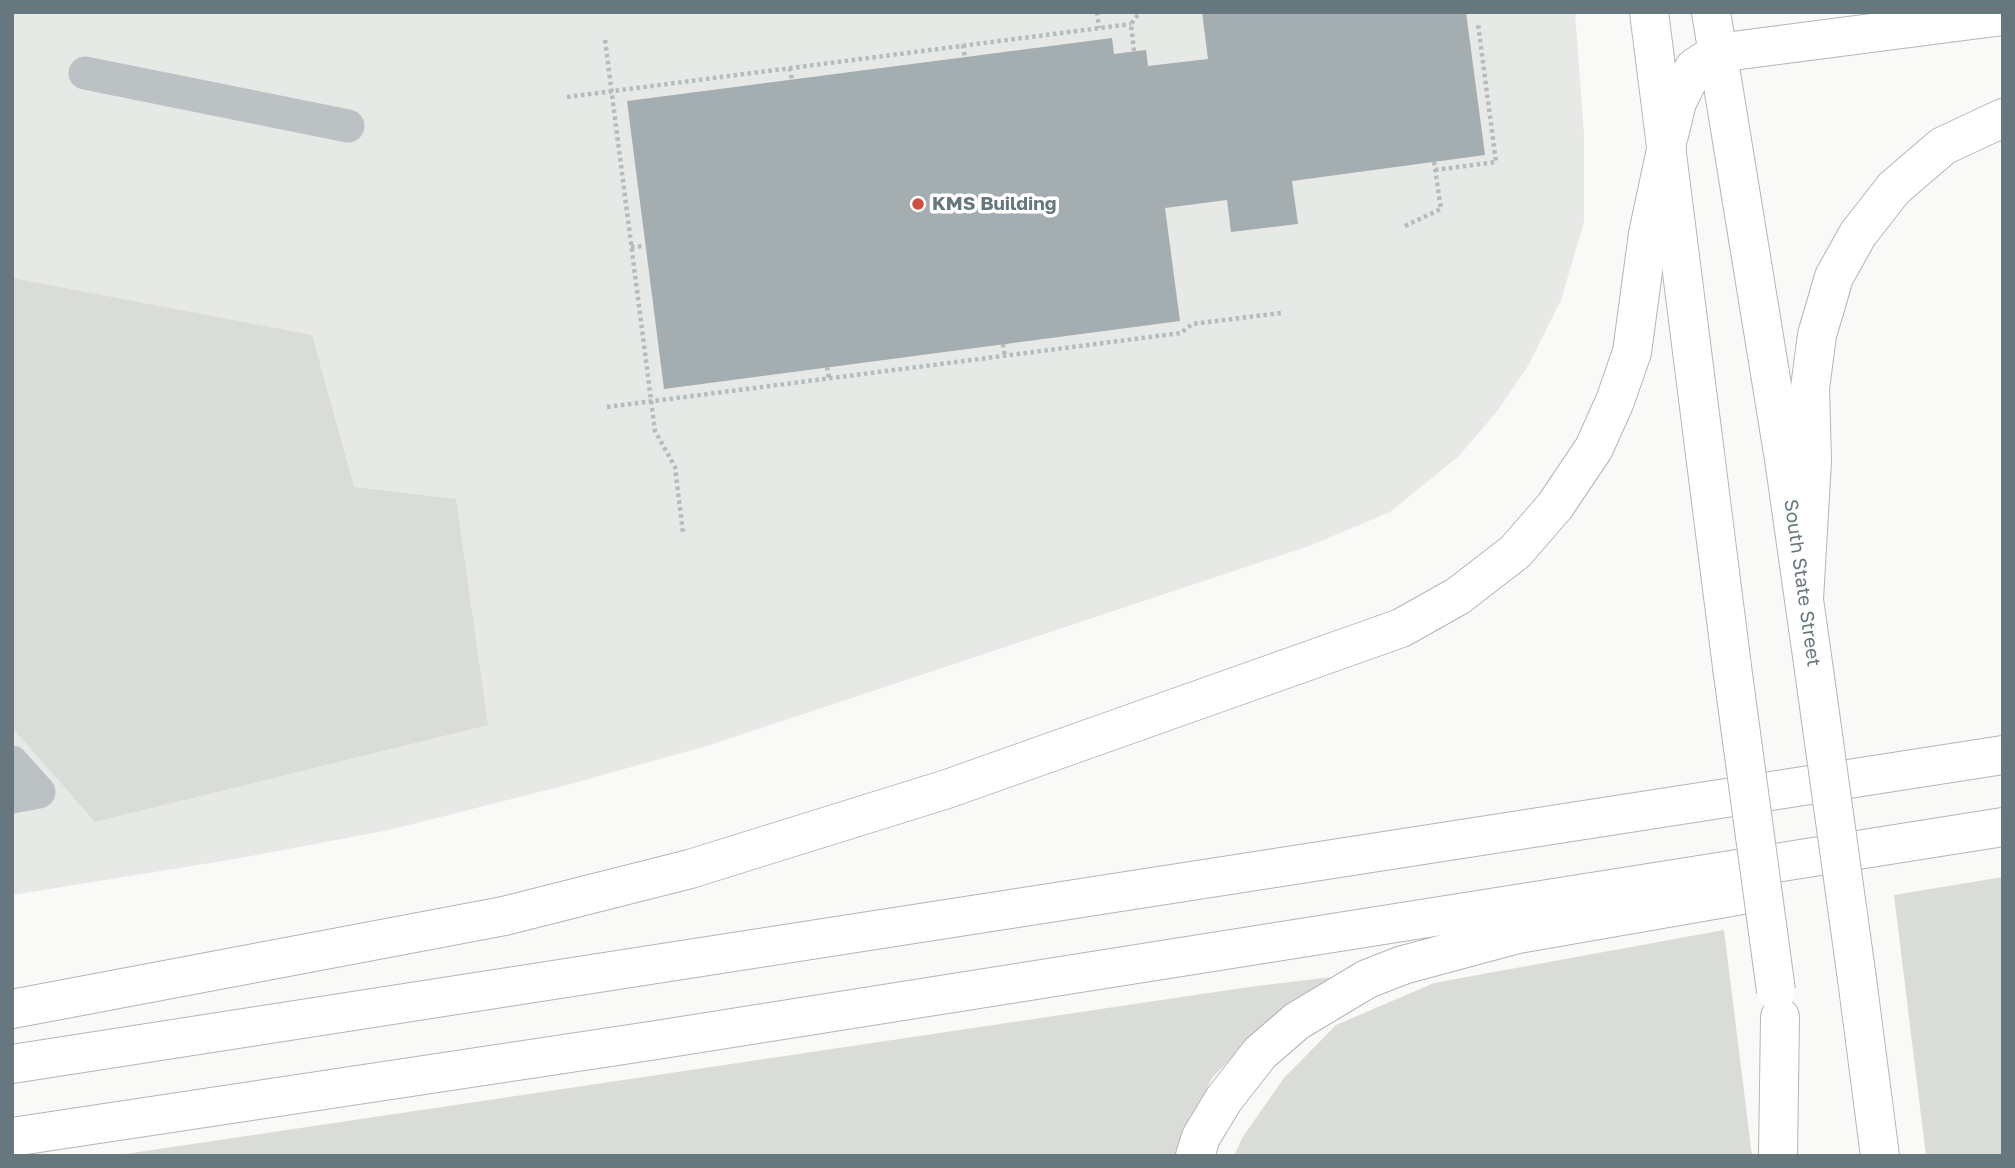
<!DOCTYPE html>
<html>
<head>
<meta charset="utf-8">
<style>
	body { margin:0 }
	#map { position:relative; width:2015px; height:1168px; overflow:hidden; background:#f9f9f7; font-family:"Golos Text",sans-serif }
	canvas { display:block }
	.frame { position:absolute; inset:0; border:14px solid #66787e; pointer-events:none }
</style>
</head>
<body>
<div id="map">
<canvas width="2015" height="1168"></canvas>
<div class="frame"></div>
</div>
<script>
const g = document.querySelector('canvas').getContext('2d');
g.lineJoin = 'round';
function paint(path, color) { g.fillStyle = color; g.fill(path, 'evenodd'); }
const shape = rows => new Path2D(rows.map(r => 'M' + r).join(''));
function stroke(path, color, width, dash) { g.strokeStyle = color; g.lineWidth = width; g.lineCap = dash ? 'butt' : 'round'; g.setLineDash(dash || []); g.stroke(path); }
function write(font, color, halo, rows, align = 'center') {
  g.font = font + ' "Golos Text",sans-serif'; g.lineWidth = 7; g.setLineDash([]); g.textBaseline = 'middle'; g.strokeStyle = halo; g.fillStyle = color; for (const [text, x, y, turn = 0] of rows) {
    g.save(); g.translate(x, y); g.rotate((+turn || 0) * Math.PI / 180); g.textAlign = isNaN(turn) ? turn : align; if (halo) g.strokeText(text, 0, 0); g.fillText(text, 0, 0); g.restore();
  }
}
paint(shape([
	[12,12,1575,12,1584,134,1584,222,1561,300,1529,364,1498,410,1459,456,1390,512,1309,546,707,746,563,786,389,830,235,859,12,895]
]), '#e7e9e7');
paint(shape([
	[12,278,312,335,354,487,456,499,488,725,95,822,12,727],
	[2003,877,2003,1156,1926,1156,1894,895],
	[1724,930,1752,1156,1234,1156,1242,1138,1284,1078,1336,1025,1434,983],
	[1332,977,1300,996,1269,1019,1212,1078,1176,1156,112,1156,1249,987]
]), '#daddd7');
paint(shape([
	[1202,12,1466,12,1485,155,1292,181,1298,224,1231,232,1227,200,1165,208,1180,321,664,389,627,101,1112,38,1114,54,1146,50,1148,66,1208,59]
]), '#a4aeb1');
const major = shape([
	[1649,12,1732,667],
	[1711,12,1784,459,1812,656],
	[1669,135,1677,102,1694,68,1717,53],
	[1857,979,1880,1156]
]);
const highway = shape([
	[1717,53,2003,16],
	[1804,599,1812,461,1810,388,1817,335,1834,277,1858,234,1894,188,1943,146,2003,118],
	[12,1009,504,916,690,869,947,789,1401,628,1458,596,1515,552,1555,506,1594,448,1615,401,1632,352,1648,234,1667,145],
	[12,1064,2003,755],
	[12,1137,650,1041,2003,827],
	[1195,1156,1201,1137,1224,1099,1260,1053,1297,1021,1367,979,1403,965,1518,934,1742,895],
	[1778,1156,1780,1017]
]);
stroke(major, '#b2b8ba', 40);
stroke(highway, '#b2b7b9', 40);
stroke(shape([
	[1097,12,1099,28],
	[605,40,655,431,675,467,683,533],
	[963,45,965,58],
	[1134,51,1131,24,1140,12],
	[790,68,792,80],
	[567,97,1131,24],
	[1435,170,1496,162,1478,24],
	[1405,226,1441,209,1434,162],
	[631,247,645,246],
	[1003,344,1005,356],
	[827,367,829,378],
	[607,407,1181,333,1192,324,1281,313]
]), '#b7bbbd', 4.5, [3.5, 3.5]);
stroke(shape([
	[85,73,348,126],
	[12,762,39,792,12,797]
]), '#bcc2c4', 33);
stroke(major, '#fff', 38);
stroke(highway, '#fff', 38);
const majorBridge = shape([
	[1812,656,1857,979],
	[1732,667,1776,991]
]);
stroke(majorBridge, '#b2b8ba', 40, []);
stroke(majorBridge, '#fff', 38);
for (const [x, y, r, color] of [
	[918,204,7,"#d04e40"]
]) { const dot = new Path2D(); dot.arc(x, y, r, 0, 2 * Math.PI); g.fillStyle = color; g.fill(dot); stroke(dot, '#fff', 2.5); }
write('bold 19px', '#66787e', '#fff', [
	["KMS Building",932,204]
], 'left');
write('19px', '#66787e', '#fff', [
	["South State Street",1802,583,82]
]);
</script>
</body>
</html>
